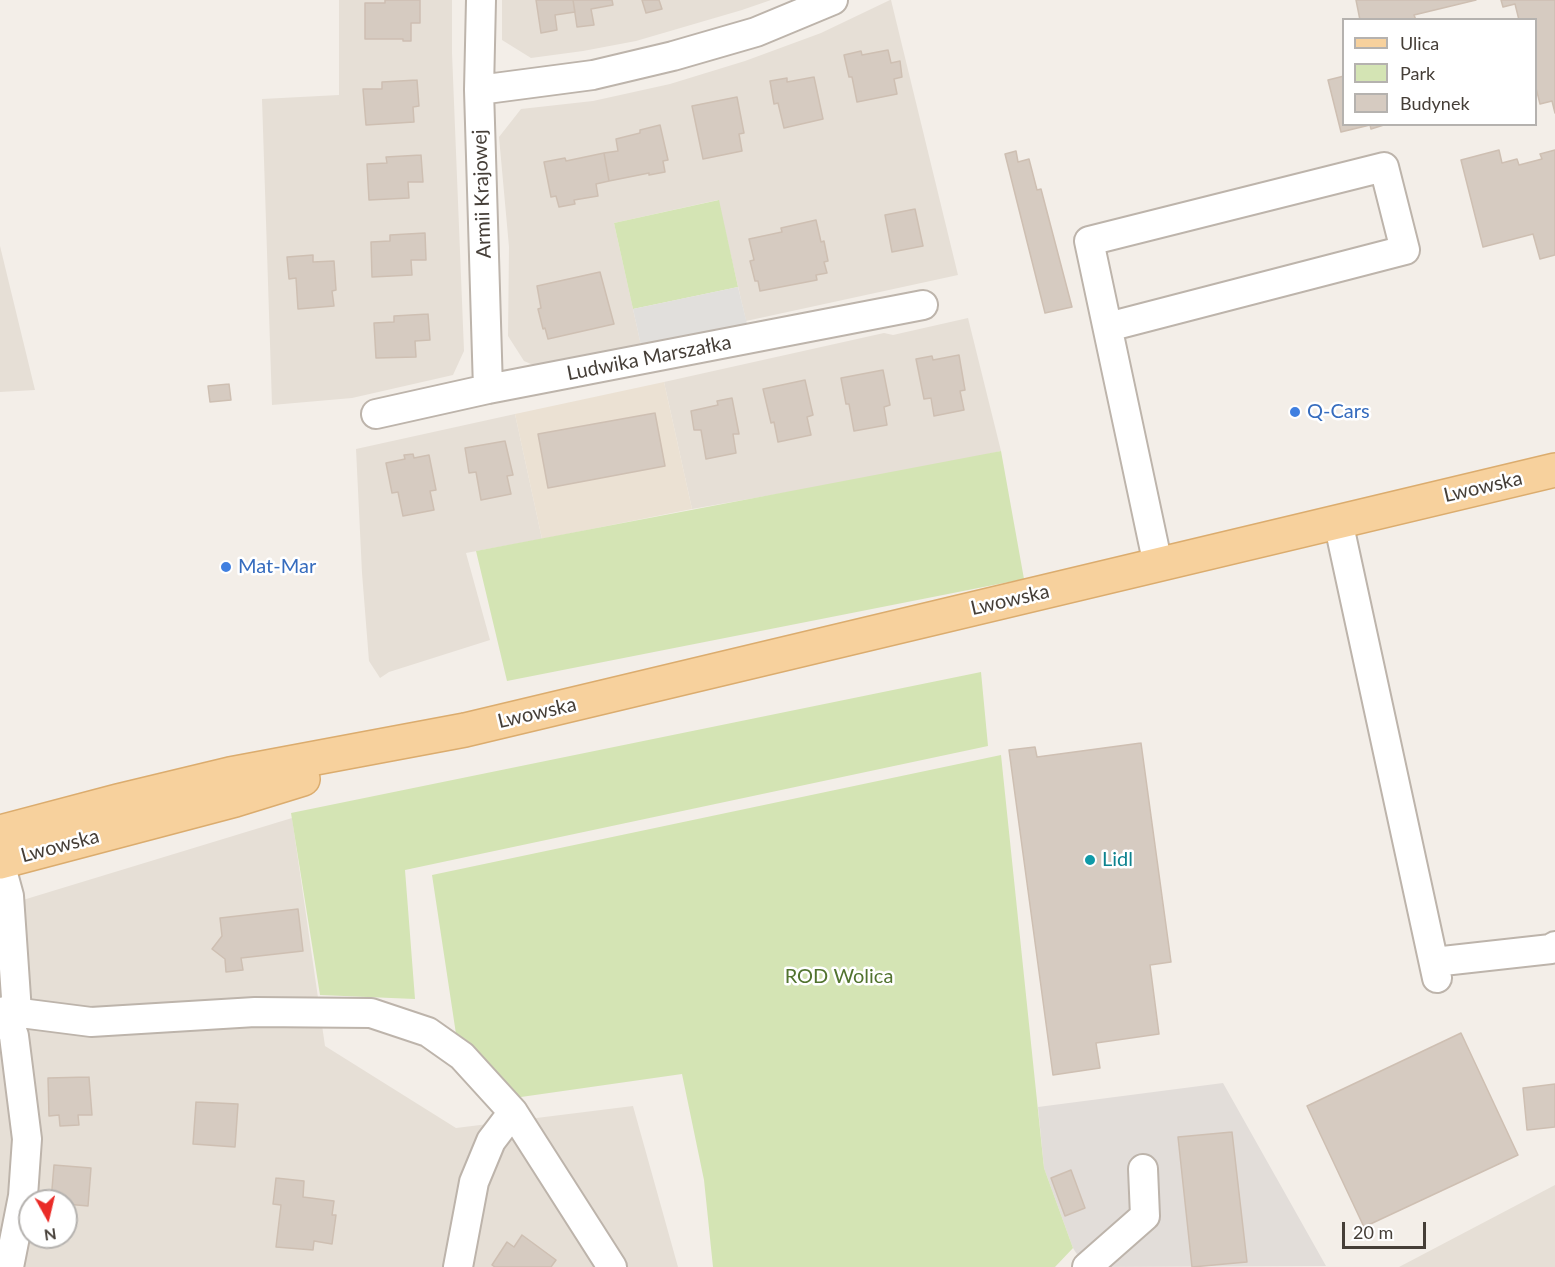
<!DOCTYPE html>
<html>
<head>
<meta charset="utf-8">
<style>
	body { margin:0 }
	#map { position:relative; width:1555px; height:1267px; overflow:hidden; background:#f3eee8; font-family:Lato,sans-serif }
	canvas { display:block }
	.legend { position:absolute; left:1342px; top:18px; width:195px; height:108px; box-sizing:border-box; background:#fff; border:2px solid #b5b2af; margin:0; padding:8px 10px; list-style:none; font-size:18px; color:#453e37 }
	.legend li { display:flex; align-items:center; gap:12px; height:30px }
	.legend b { width:30px; border:2px solid #b5b2af }
	.north { position:absolute; left:18px; top:1189px; width:60px; height:60px; box-sizing:border-box; background:#fff; border:2px solid #b5b2af; border-radius:50%; rotate:172deg; font-size:16px; font-weight:700; line-height:24px; text-align:center; color:#453e37 }
	.north::after { content:''; display:block; margin:auto; width:21px; height:27px; background:#ea2b27; clip-path:polygon(50% 0,100% 100%,50% 72%,0 100%) }
	.scale { position:absolute; left:1342px; top:1222px; width:84px; height:27px; box-sizing:border-box; border:3px solid #453e37; border-top:0; padding-left:8px; font-size:18px; line-height:21px; white-space:nowrap; color:#453e37; -webkit-text-stroke:4px #fff; paint-order:stroke }
</style>
</head>
<body>
<div id="map">
<canvas width="1555" height="1267"></canvas>
<ul class="legend">
<li><b style="height:8px;background:#f7d19d"></b>Ulica</li>
<li><b style="height:16px;background:#d4e4b4"></b>Park</li>
<li><b style="height:16px;background:#d6cbc1"></b>Budynek</li>
</ul>
<div class="north">N</div>
<div class="scale">20 m</div>
</div>
<script>
const g = document.querySelector('canvas').getContext('2d');
g.lineJoin = 'round';
function paint(path, color) { g.fillStyle = color; g.fill(path, 'evenodd'); }
const shape = rows => new Path2D(rows.map(r => 'M' + r).join(''));
function stroke(path, color, width, dash) { g.strokeStyle = color; g.lineWidth = width; g.lineCap = dash ? 'butt' : 'round'; g.setLineDash(dash || []); g.stroke(path); }
function write(font, color, halo, rows, align = 'center') {
  g.font = font + ' Lato,sans-serif'; g.lineWidth = 5; g.setLineDash([]); g.textBaseline = 'middle'; g.strokeStyle = halo; g.fillStyle = color; for (const [text, x, y, turn = 0] of rows) {
    g.save(); g.translate(x, y); g.rotate((+turn || 0) * Math.PI / 180); g.textAlign = isNaN(turn) ? turn : align; if (halo) g.strokeText(text, 0, 0); g.fillText(text, 0, 0); g.restore();
  }
}
paint(shape([
	[339,0,452,0,452,53,464,351,453,375,352,398,272,405,262,99,339,95],
	[502,0,771,0,742,10,636,41,583,51,531,58,502,40],
	[890,0,891,0,958,275,746,321,718,200,614,223,641,345,555,364,531,364,524,361,508,336,509,247,499,137,521,109,593,101,670,84,745,61,821,33],
	[0,246,35,390,0,392],
	[968,318,1001,451,932,467,692,509,664,382,884,333,893,335],
	[515,414,542,539,466,553,490,640,389,672,380,678,369,661,362,573,356,449],
	[292,818,325,1046,456,1128,633,1106,678,1267,0,1267,0,907],
	[30,1201,66,1201,66,1237,30,1237],
	[1555,1185,1555,1267,1399,1267]
]), '#e6dfd6');
paint(shape([
	[1223,1083,1326,1266,1085,1267,1073,1248,1044,1168,1038,1107]
]), '#e2ddd9');
paint(shape([
	[664,382,692,509,542,539,515,414]
]), '#ebe1d3');
paint(shape([
	[719,200,738,287,633,309,614,223],
	[1001,451,1024,579,507,681,476,551],
	[981,672,988,746,405,870,415,999,320,995,291,813],
	[1001,755,1044,1168,1073,1248,1055,1267,713,1267,704,1180,682,1074,514,1098,456,1034,432,875]
]), '#d4e4b4');
paint(shape([
	[738,287,748,328,642,350,633,309]
]), '#e1dfdc');
const building = shape([
	[385,0,420,0,420,23,411,23,411,41,403,41,403,39,365,39,365,3,385,3,385,0],
	[536,0,573,0,575,12,555,15,557,30,541,33,536,0],
	[573,0,612,0,613,5,591,9,594,25,577,27,573,0],
	[642,0,659,0,662,9,646,13,642,0],
	[1356,0,1476,0,1414,15,1416,20,1360,20,1356,0],
	[1501,0,1555,0,1555,113,1552,101,1540,104,1536,88,1536,20,1519,20,1515,4,1503,7,1501,0],
	[888,50,891,63,900,61,902,77,894,79,897,94,857,102,852,77,849,77,844,55,861,51,862,55,888,50],
	[1344,76,1344,124,1387,124,1371,129,1370,125,1341,132,1328,80,1344,76],
	[814,77,823,119,784,128,778,103,774,104,770,81,787,78,787,82,814,77],
	[417,80,419,106,413,107,414,122,366,125,363,89,382,89,382,82,417,80],
	[737,97,744,133,739,134,742,151,703,159,692,106,737,97],
	[660,125,668,160,663,161,665,172,649,175,649,173,609,181,604,153,618,151,616,139,640,133,640,130,660,125],
	[1499,150,1502,163,1517,159,1519,165,1542,159,1540,154,1555,150,1555,255,1540,259,1533,234,1483,247,1461,160,1499,150],
	[1016,151,1018,162,1029,159,1037,190,1041,189,1072,307,1045,313,1005,154,1016,151],
	[604,153,609,181,596,184,598,196,574,200,575,204,559,207,556,196,551,197,544,162,565,158,566,161,604,153],
	[421,155,423,182,408,182,409,198,369,200,367,164,387,163,386,157,421,155],
	[915,209,923,246,892,252,885,215,915,209],
	[816,220,821,242,824,241,828,261,824,262,827,273,816,275,817,280,760,291,758,281,755,281,750,261,754,260,749,239,782,232,781,228,816,220],
	[425,233,426,260,411,260,412,275,372,277,371,242,390,241,390,235,425,233],
	[313,255,313,262,334,261,336,290,332,291,334,306,298,309,296,278,289,279,287,257,313,255],
	[600,272,614,324,548,339,545,328,543,329,538,309,541,308,537,286,600,272],
	[428,314,430,340,415,341,416,357,376,358,374,323,394,322,394,316,428,314],
	[959,355,965,390,960,391,964,410,934,416,931,398,924,399,916,359,932,356,933,360,959,355],
	[883,370,890,405,884,407,887,425,854,431,849,404,846,404,841,378,883,370],
	[805,380,813,415,807,417,811,435,778,442,774,422,771,423,763,389,805,380],
	[229,384,231,400,210,402,208,386,229,384],
	[732,398,739,434,733,434,736,453,706,459,701,430,694,430,691,411,718,405,717,401,732,398],
	[655,413,665,466,548,488,538,434,655,413],
	[505,441,513,475,507,476,511,494,481,500,476,472,469,473,465,448,505,441],
	[413,454,414,458,429,455,436,490,430,491,434,510,403,516,398,492,392,493,386,463,405,459,404,455,413,454],
	[1141,743,1171,962,1150,965,1159,1034,1096,1043,1100,1068,1053,1075,1009,750,1035,747,1037,757,1141,743],
	[298,909,303,951,241,958,243,970,226,972,225,959,212,949,222,936,220,918,298,909],
	[1461,1033,1518,1155,1364,1227,1307,1106,1461,1033],
	[89,1077,92,1115,78,1115,79,1125,60,1126,59,1115,49,1116,48,1078,89,1077],
	[1555,1084,1555,1127,1527,1130,1523,1088,1555,1084],
	[196,1102,238,1104,235,1147,193,1144,196,1102],
	[1232,1132,1247,1262,1192,1267,1178,1137,1232,1132],
	[54,1165,91,1168,88,1206,66,1204,66,1201,51,1201,54,1165],
	[1071,1170,1085,1208,1065,1216,1051,1178,1071,1170],
	[276,1178,304,1181,303,1197,334,1201,332,1215,336,1215,332,1244,314,1241,313,1250,276,1247,281,1205,273,1204,276,1178],
	[522,1235,556,1260,551,1267,495,1267,492,1265,507,1242,514,1247,522,1235]
]);
paint(building, '#d6cbc1');
stroke(building, '#cebfb2', 1.5);
const minor = shape([
	[481,0,479,90,488,389],
	[479,90,593,75,673,56,756,32,833,0],
	[1108,327,1405,250,1384,167,1089,241,1158,565],
	[376,414,488,389,923,305],
	[1338,521,1437,978],
	[0,863,9,896,17,1012],
	[1434,962,1551,949,1555,946],
	[9,1267,23,1196,27,1139,14,1036,5,1011,91,1022,255,1012,371,1013,428,1032,462,1056,513,1112,612,1267],
	[458,1267,474,1182,491,1141,513,1112],
	[1087,1267,1145,1216,1143,1169]
]);
const major = shape([
	[0,832,118,801,230,774,465,730,1555,470],
	[0,862,235,800,303,779]
]);
stroke(minor, '#bdb4ab', 32);
stroke(major, '#dbac6e', 36);
stroke(minor, '#fff', 28);
stroke(major, '#f7d19d', 33);
for (const [x, y, r, color] of [
	[1295,412,6,"#3f7fe0"],
	[226,567,6,"#3f7fe0"],
	[1090,860,6,"#0f9aa8"]
]) { const dot = new Path2D(); dot.arc(x, y, r, 0, 2 * Math.PI); g.fillStyle = color; g.fill(dot); stroke(dot, '#fff', 2); }
write('20px', '#453e37', '#fff', [
	["Armii Krajowej",482,194,-92],
	["Ludwika Marszałka",649,358,-11],
	["Lwowska",1483,487,-13],
	["Lwowska",1010,600,-13],
	["Lwowska",537,713,-13],
	["Lwowska",60,846,-15]
]);
write('20px', '#366cbe', '#fff', [
	["Q-Cars",1307,412],
	["Mat-Mar",238,567]
], 'left');
write('20px', '#0d838f', '#fff', [
	["Lidl",1102,860]
], 'left');
write('20px', '#51732e', '#fff', [
	["ROD Wolica",839,977]
]);
</script>
</body>
</html>
